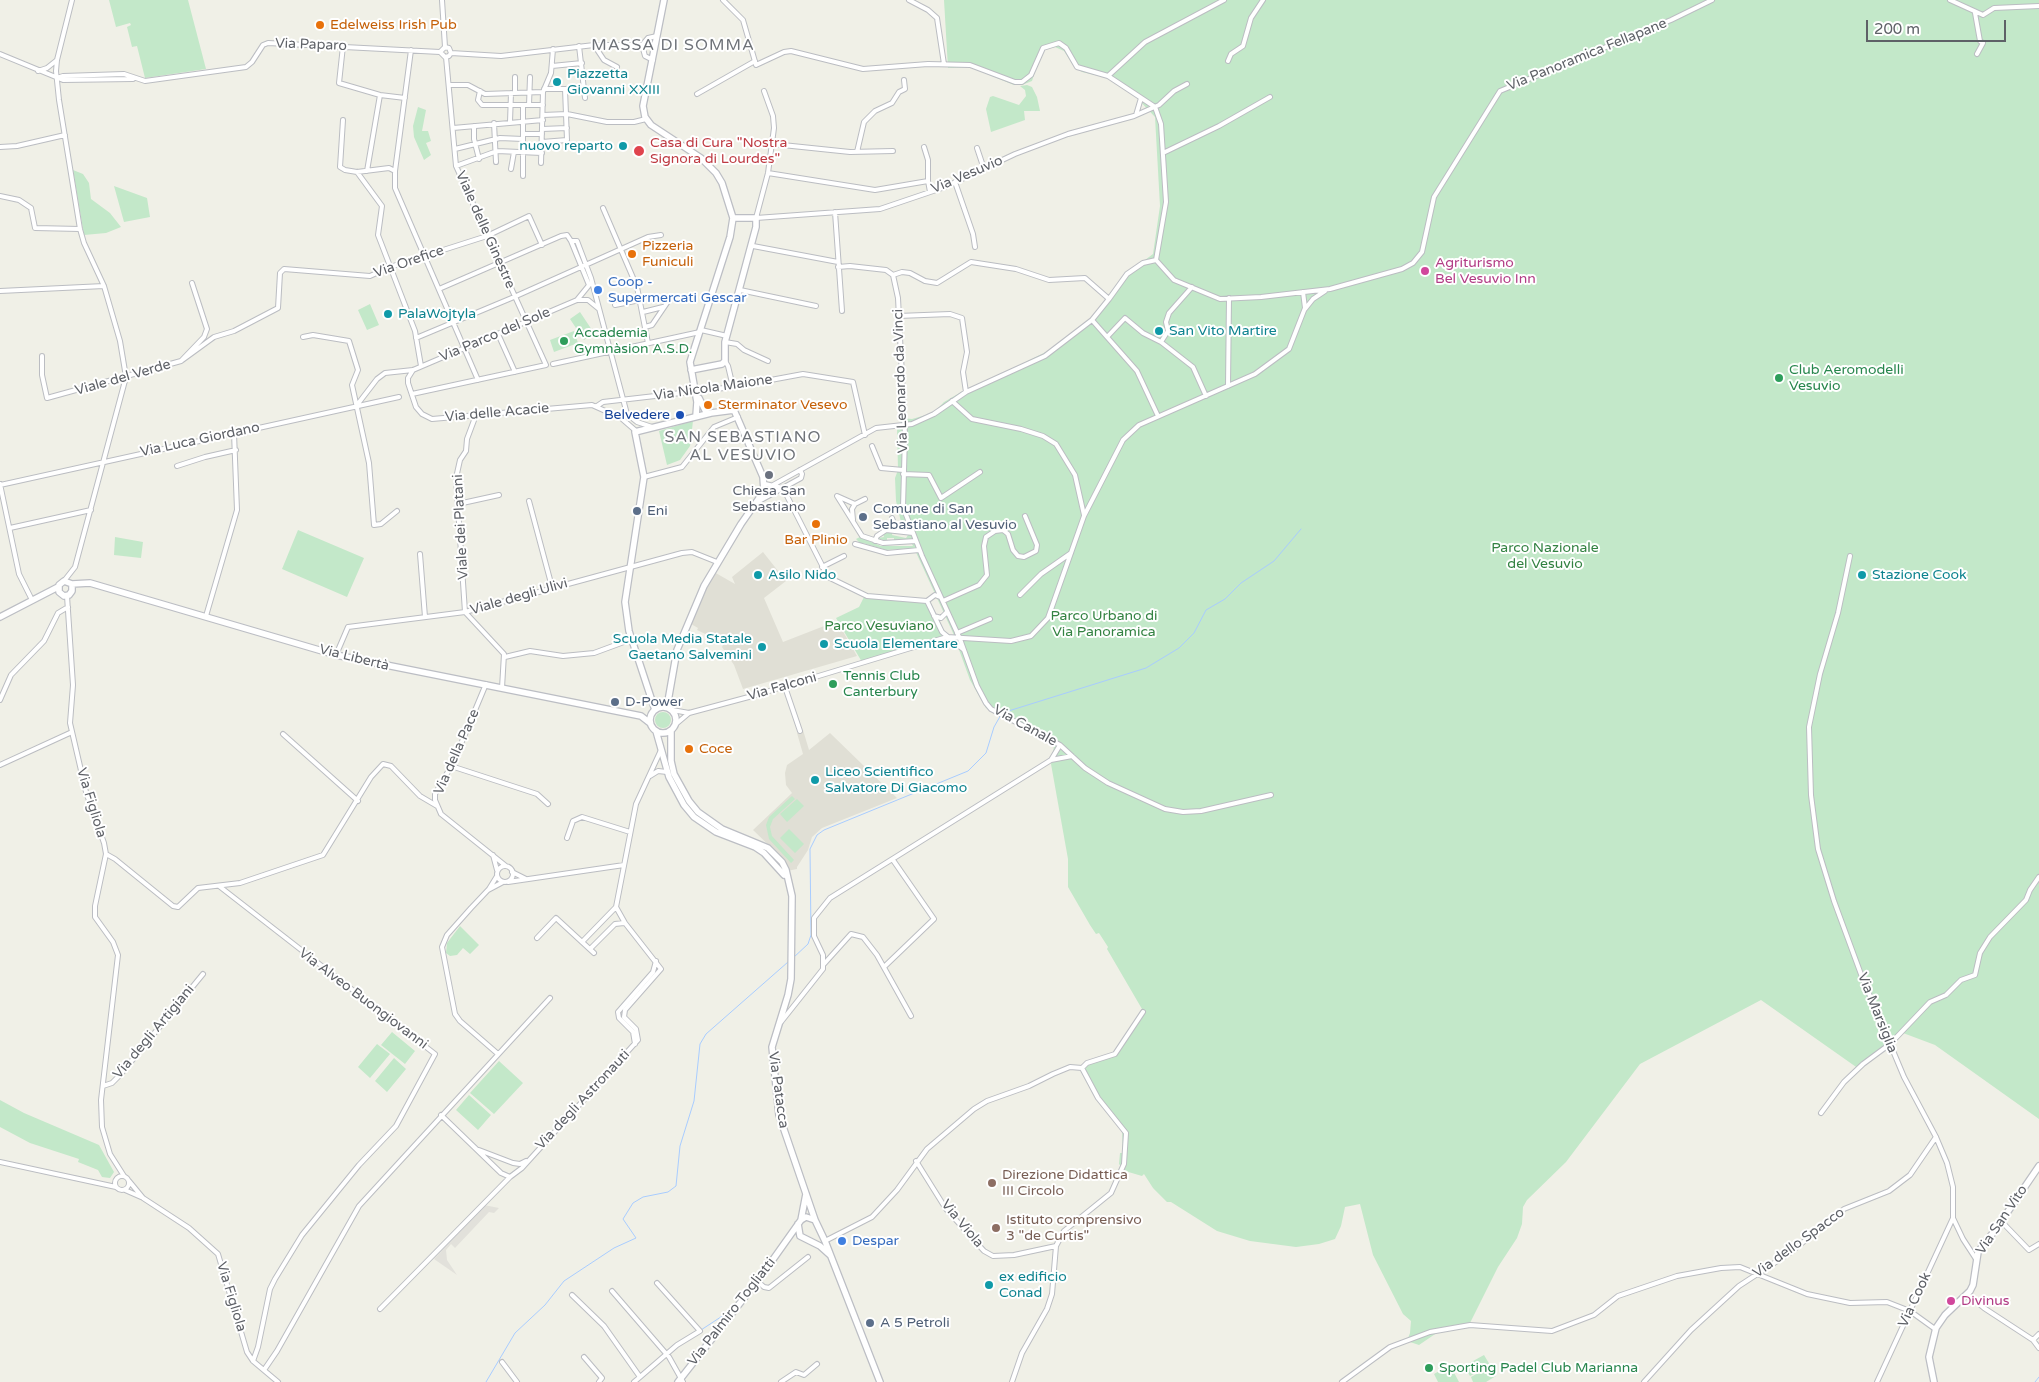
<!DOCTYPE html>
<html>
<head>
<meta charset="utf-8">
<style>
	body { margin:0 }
	#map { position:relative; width:2039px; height:1382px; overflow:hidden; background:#f0f0e7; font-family:"Varela Round",sans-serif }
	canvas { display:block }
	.scale { position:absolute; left:1866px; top:20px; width:140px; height:22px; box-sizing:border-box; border:2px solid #5e6167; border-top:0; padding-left:6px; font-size:15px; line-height:18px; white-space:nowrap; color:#5e6167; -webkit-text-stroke:4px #fff; paint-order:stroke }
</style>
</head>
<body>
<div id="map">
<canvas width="2039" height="1382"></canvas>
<div class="scale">200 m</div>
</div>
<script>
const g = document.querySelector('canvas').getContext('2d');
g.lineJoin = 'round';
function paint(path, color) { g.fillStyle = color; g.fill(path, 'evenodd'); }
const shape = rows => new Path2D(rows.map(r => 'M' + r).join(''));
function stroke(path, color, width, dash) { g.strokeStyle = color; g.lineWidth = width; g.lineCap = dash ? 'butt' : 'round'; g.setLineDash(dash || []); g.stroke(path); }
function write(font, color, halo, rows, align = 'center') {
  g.font = font + ' "Varela Round",sans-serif'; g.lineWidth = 4; g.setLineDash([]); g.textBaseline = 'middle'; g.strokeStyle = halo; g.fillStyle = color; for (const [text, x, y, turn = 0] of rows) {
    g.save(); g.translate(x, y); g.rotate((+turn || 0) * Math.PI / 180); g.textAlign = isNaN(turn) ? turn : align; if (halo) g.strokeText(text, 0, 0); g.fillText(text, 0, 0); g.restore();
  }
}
paint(shape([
	[484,1205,499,1208,494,1213,489,1212,455,1248,451,1244,446,1250,447,1260,457,1275,434,1259]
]), '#e2e1db');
paint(shape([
	[763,552,786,581,764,598,783,642,837,621,857,656,743,689,734,665,722,647,724,643,697,630,698,628,691,624,714,572,735,584,732,577],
	[803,730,809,750,830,733,897,798,822,828,812,837,808,850,797,867,797,869,787,871,783,859,753,830,792,793,786,785,785,773,787,765,803,754,797,733]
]), '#e0dfd5');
paint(shape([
	[109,0,188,0,206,69,145,78,137,46,132,47,127,27,131,25,130,23,116,27],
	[944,0,2039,0,2039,1119,1935,1045,1903,1033,1886,1050,1859,1069,1761,1000,1640,1064,1566,1162,1527,1200,1523,1207,1522,1224,1517,1238,1498,1267,1468,1327,1444,1328,1419,1345,1407,1341,1410,1333,1411,1321,1403,1314,1373,1255,1360,1204,1345,1207,1341,1226,1335,1239,1319,1244,1296,1247,1250,1241,1217,1231,1171,1202,1167,1202,1153,1188,1144,1174,1142,1176,1125,1171,1119,1164,1120,1153,1123,1153,1122,1130,1096,1097,1081,1070,1084,1063,1102,1060,1115,1051,1142,1009,1107,949,1108,947,1099,933,1096,934,1090,925,1068,887,1068,859,1051,764,1054,746,1049,741,986,708,970,680,953,633,914,548,886,550,863,543,862,545,856,539,860,537,881,546,913,546,910,540,894,542,894,538,887,538,887,541,884,541,878,538,884,537,883,534,891,531,893,531,892,535,906,538,908,535,905,528,898,526,894,520,898,524,901,522,896,501,895,478,898,470,897,426,901,424,900,418,912,419,933,413,944,402,963,391,977,386,1054,348,1091,318,1125,275,1153,254,1160,206,1155,117,1136,97,1108,78,1082,72,1073,65,1064,51,1055,47,1045,49,1039,59,1032,81,1022,85,1014,85,970,67,948,68],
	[1027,85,1032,87,1037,97,1040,111,1024,111,1025,120,991,132,986,109,990,97,993,96,1019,105,1026,96,1025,90,1020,86],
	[418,107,426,110,422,131,428,131,431,141,426,143,431,155,424,160,414,137,413,126],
	[73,170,83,174,89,183,91,199,110,213,121,227,106,233,84,235],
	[114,186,147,198,150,217,124,222],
	[370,304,379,325,367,330,358,310],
	[580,312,594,333,584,340,570,319],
	[574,331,578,343,554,352,550,340],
	[693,421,690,446,680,460,667,465,659,431],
	[298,530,364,558,347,597,282,569],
	[115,537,143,542,141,558,114,555],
	[864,597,926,602,942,636,862,662,836,618,859,607],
	'655 720a8 8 0 1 1 16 0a8 8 0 1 1-16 0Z',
	[792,796,795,799,773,819,770,827,772,836,794,860,791,863,769,839,766,825,769,817],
	[797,799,804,806,787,822,780,814],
	[789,829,804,844,795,853,780,838],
	[460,926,479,945,470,954,463,948,457,955,450,956,446,953,447,943],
	[392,1032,415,1051,405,1064,381,1045],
	[377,1044,390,1054,370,1078,358,1067],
	[394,1058,406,1069,387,1092,375,1081],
	[499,1061,523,1083,494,1114,470,1093],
	[469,1095,491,1115,478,1130,456,1110],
	[0,1100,24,1113,99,1145,114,1172,110,1178,102,1177,98,1170,78,1162,79,1159,30,1143,0,1127],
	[1484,1355,1490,1365,1470,1376,1464,1366],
	[1450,1365,1459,1382,1438,1382,1434,1374],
	[1491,1366,1496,1376,1486,1382,1473,1382,1471,1377]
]), '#c3e8c9');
stroke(shape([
	[793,958,808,944,811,935,810,849,817,835,824,830,968,771,986,753,994,727,1002,713,1146,668,1179,648,1194,633,1206,610,1225,599,1241,583,1274,561,1301,529],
	[701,1330,733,1309],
	[486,1382,515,1333,545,1305,564,1281,614,1248,636,1238,623,1219,633,1203,643,1197,668,1192,676,1186,680,1146,694,1101,700,1044,706,1034,788,962],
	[2035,1382,2039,1377]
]), '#a8ccff', 1);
const street = shape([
	[442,0,445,47],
	[723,0,743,20,756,65,784,52,791,51,863,69,928,64,970,65,1015,82,1022,82,1031,75,1043,48,1059,43,1066,48,1077,67,1108,76,1155,107],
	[909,0,928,10,937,18,944,64],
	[1950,0,1983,15,1994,8,2039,6],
	[1975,13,1980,41,1983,43,1977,54],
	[594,45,604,60,617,67],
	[343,46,339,83,380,95,405,98],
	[579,46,585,98],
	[411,50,395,171,395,188,478,380],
	[451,53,449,48,445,47,440,52,445,57,449,56,451,53,501,56,594,45,642,45],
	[0,54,63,80,133,79],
	[653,60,645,56,642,45,648,38,657,36],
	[1228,61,1231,54,1243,46,1251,18,1263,0],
	[552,66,582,63],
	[38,71,47,68,57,60],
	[1108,76,1145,42,1224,0],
	[515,77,515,93],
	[57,78,63,76,124,74,145,81,246,67,252,62,263,45,268,43,440,52],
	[449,85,468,85,485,94,543,92],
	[565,89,584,88],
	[480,91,478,100,482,105,543,105],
	[764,91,773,116,774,128,768,173,756,218,880,209,945,187,1015,154,1068,134,1134,116,1159,105,1174,91,1187,84],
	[697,94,755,61],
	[529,105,530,77],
	[1155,107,1161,124,1166,202,1156,260,1174,280,1220,299,1261,297,1330,289,1402,269,1413,263,1422,252,1434,197,1500,91,1671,20,1712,0],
	[543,115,567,114,607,122,634,122,646,119],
	[1136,115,1141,98],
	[343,120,340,167,345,170,357,172,389,168,395,171],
	[510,122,511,93],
	[494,123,496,162],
	[474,126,474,139,479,159],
	[453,128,543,120],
	[542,129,567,128],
	[523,134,542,134],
	[542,142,567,140,565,89,544,89],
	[773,144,850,152,893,151],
	[0,147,17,146,65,135],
	[924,147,928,160,928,181],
	[977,148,984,169],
	[455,149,500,138,523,139],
	[857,152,864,122,875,111,892,103,899,92,905,89,904,80],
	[1163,153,1219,126,1270,97],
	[541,163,543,92,551,73,553,49],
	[456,166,497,151,542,153],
	[511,169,514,152],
	[367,171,380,95],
	[357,172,382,206,378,235,415,331,421,366],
	[768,173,875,190,928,181,930,192],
	[523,176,523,105],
	[955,182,973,234,975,247],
	[0,196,19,200,31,208,35,228,80,229],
	[603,208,637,287,648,343],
	[835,212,842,311],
	[571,241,577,241,591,278,627,414,637,422,652,427],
	[753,246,838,262],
	[838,267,850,266,886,270,893,275,898,298,905,435,903,507,922,556,960,639,977,686,986,703,991,709,1060,745,1085,768,1108,783,1165,809,1183,812,1201,811,1271,795],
	[893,275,902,272,910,273,925,281,937,283,971,262,1016,269,1049,280,1085,278,1109,299,1092,320],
	[439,289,561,236,567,235,571,241,589,285],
	[740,290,816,306],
	[0,291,104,286],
	[1109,299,1127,274,1143,263,1156,260],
	[577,300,590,284],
	[615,305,640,300],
	[1305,309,1313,299,1325,291],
	[643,312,663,307],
	[898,316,950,314,962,318,967,352,963,372,966,392],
	[645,327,652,325,669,300],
	[701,330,727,336],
	[498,334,515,372],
	[1108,336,1125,318,1143,333,1161,342,1193,367,1206,396],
	[303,337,313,335,349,341,358,370,352,385,369,463,374,525,381,524,397,511],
	[416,338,514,297,648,237,661,235],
	[725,342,737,344,744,350,768,361],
	[1161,342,1168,331,1166,322,1169,313,1192,287],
	[42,356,42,375,47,398,181,361,204,337,207,329,192,283],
	[181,361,214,337,234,331,278,308,280,273,284,269,370,276,390,267,487,236,529,216,542,245],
	[725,361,728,366,733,387],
	[553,364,700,332],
	[413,370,408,378,408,383,416,407,422,414,432,419,592,405,621,418,636,431],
	[1228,386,1229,298],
	[412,394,546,365,456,166,446,57],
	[952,401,972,419,1021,429,1043,436,1056,444,1075,475,1084,515],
	[357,405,377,379,385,373,413,370,577,300,588,300,599,309],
	[597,406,603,402,733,387,803,374,853,382,865,435],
	[476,415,467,439,466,451,460,460,456,478,465,612,504,654,502,688],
	[872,446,881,468,903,470],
	[177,466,205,457,236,450],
	[903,474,929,475,941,498,980,472],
	[644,477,682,467,714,427,738,417],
	[0,484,19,574,32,600],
	[765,484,783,488],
	[0,485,399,397],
	[773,485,876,428,912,424,934,414,966,392,1045,356,1092,320,1137,371,1158,416],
	[783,488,828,577,867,596,927,601,935,595,940,597],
	[865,499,855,504,837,496,862,536,883,543,916,541],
	[529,501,552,587],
	[759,501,801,478,802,474,800,470],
	[458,504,499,495],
	[892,518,897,531],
	[853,520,852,509,855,504],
	[10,528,91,510],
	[875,541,877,536,886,530,913,533],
	[855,544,887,553,919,550],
	[420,554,425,617],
	[1850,556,1838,613,1820,674,1809,727,1811,795,1818,849,1834,901,1862,977,1904,1077,1936,1137,1947,1163,1953,1187,1953,1218,1963,1239,1976,1259],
	[822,567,844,556],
	[64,581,75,567,126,377,120,341,104,286,84,243,80,229,59,100,56,71,57,60,72,0],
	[1020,595,1041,574,1071,553],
	[67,596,73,685,70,723,86,792,104,843,106,854,95,906,95,917,113,942,118,955,101,1100,102,1127,110,1154,124,1176],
	[927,601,942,632,964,650],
	[943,601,979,585,987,575,984,546,986,537,995,531,1003,530,1008,534,1013,550,1018,556,1024,557,1036,551,1037,545,1025,516],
	[206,616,237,510,234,433],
	[934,616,941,618,947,612],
	[957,633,990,619],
	[336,655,348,627,465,612,682,553,692,552,717,562],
	[505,657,530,651,563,656,594,653,632,639],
	[486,684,453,763,435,794,435,800,441,814,506,866],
	[785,687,800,731],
	[0,700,11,675,44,641,58,613,68,607],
	[672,710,689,713,756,695,947,637,1011,641,1031,636,1048,618,1084,516,1123,440,1139,425,1255,374,1289,349,1305,308,1303,292],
	[676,724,689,713],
	[283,734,358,801],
	[1051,760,1060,745],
	[0,765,72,732],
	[451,766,537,794,548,804],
	[650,776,658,771,667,772],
	[567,838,573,821,582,817,630,832],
	[106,854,115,859,173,906,178,907,198,888,240,883,323,855,371,777,383,764,391,766,420,796,437,806],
	[493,855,497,870],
	'497 874a8 8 0 1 1 16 0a8 8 0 1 1-16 0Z',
	[512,872,526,879],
	[508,882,624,865],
	[219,886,435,1054,396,1126,359,1165,302,1235,275,1279,270,1289,258,1347,253,1361],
	[489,889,497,876],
	[537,938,556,918,594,953],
	[582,942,616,907],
	[590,949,615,924,624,923],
	[824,964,851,934,863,937,877,955,911,1016],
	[884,967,934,919,893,860],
	[781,1022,823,969,823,955,814,936,814,918,830,898,1051,760,1072,756],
	[635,1044,633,1032,619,1018,618,1012,653,972,656,961],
	[498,1054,460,1021,455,1014,442,947,447,935,471,908,488,890,503,882],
	[1082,1068,1087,1063,1115,1054,1143,1012],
	[103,1086,112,1083,120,1075,203,974],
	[1821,1113,1844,1082,1863,1064,1890,1044,1930,1002,1946,995,1961,980,1975,975,1980,953,1990,937,2026,900,2030,890,2039,877],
	[441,1115,501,1173,510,1177,522,1168,638,1040,636,1029,624,1017,625,1010,661,969,625,923,616,907,636,804,661,750],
	[479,1150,513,1163,520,1164,526,1161],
	[916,1161,946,1209,984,1251,993,1256,1014,1255,1056,1246],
	[0,1162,116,1187],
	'115 1183a7 7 0 1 1 14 0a7 7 0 1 1-14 0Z',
	[129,1181,143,1198,189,1228,218,1254,247,1352,253,1361,278,1382],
	[125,1190,141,1197],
	[2002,1222,2029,1250,2039,1244],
	[825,1241,872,1217,897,1190,927,1149,974,1109,987,1101,1029,1086,1053,1074,1070,1067,1082,1068,1098,1098,1126,1133,1124,1164,1111,1193,1064,1231,1056,1246,1052,1294,1047,1309,1022,1353,1012,1382],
	[757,1281,764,1287,769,1288,808,1257],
	[612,1291,669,1357,683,1382],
	[1967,1294,1984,1308,2033,1340,2039,1348],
	[572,1295,604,1326,640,1377,677,1345,700,1331,657,1283],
	[380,1309,510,1177],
	[2033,1340,2039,1334],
	[584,1357,602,1378,599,1382],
	[502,1362,517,1382],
	[264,1370,277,1351,359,1206,550,998],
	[634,1382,640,1377],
	[781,1382,796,1372,804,1375,817,1364],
	[1342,1382,1390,1347,1430,1332,1470,1325,1552,1331,1594,1315,1618,1296,1677,1276,1721,1268,1740,1267,1807,1294,1850,1303,1887,1302,1910,1311,1935,1329],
	[1644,1382,1691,1330,1739,1286,1791,1252,1844,1209,1889,1191,1910,1175,1936,1137],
	[1877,1382,1953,1218]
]);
const secondary = shape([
	[664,0,643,106,645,117,651,125,701,158,716,173,722,183,733,218,730,237,690,362,697,402,696,416],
	[691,370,722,364,725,361,725,342,756,227,756,218,733,218],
	[699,398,707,414],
	[72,584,72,591,69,595,64,596,59,592,59,585,64,581,72,584,90,583,336,655,641,716,650,723],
	[0,617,58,587],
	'650 720a13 13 0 1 1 26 0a13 13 0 1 1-26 0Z',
	[655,710,629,631,625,602,644,477,635,432,711,413,734,410,763,477,764,491,741,524,704,586,677,650,667,707],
	[656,731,669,777,684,805,694,817,716,832,755,847,764,853,784,875],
	[671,731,671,761,674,774,689,801,698,812,722,829,768,848,782,862,786,870,792,896,791,979,788,995,772,1047,779,1115,815,1220,825,1241,880,1382],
	[801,1220,806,1194],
	[798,1224,800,1236,820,1246,830,1255],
	[678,1382,762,1275,801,1220,806,1217,815,1220],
	[1934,1382,1929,1357,1936,1328,1945,1315,1970,1291,1973,1285,1978,1252,1996,1229,2039,1166]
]);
stroke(street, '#bbbdc2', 6);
stroke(secondary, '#bcbec4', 8);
stroke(street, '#fff', 4);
stroke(secondary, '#fff', 5.5);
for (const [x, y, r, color] of [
	[320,25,5,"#e8710a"],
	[557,82,5,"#0f9aa8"],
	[623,146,5,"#0f9aa8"],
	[639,151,6,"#e0444e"],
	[632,254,5,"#e8710a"],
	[1425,271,5,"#d1479c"],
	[598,290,5,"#3f7fe0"],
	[388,314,5,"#0f9aa8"],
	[1159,331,5,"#0f9aa8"],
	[564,341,5,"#2e9e5b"],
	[1779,378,5,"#2e9e5b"],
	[708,405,5,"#e8710a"],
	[680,415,5,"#1a4fb4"],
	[769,475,5,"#6b7280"],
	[637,511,5,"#5c6f8a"],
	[863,517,5,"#5c6f8a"],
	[816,524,5,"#e8710a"],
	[758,575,5,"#0f9aa8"],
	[1862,575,5,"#0f9aa8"],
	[824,644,5,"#0f9aa8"],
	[762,647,5,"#0f9aa8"],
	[833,684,5,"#2e9e5b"],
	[615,702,5,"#5c6f8a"],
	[689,749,5,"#e8710a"],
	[815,780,5,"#0f9aa8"],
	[992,1183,5,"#8d6e63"],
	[996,1228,5,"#8d6e63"],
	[842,1241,5,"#3f7fe0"],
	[989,1285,5,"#0f9aa8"],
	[1951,1301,5,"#d1479c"],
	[870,1323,5,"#5c6f8a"],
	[1429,1368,5,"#2e9e5b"]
]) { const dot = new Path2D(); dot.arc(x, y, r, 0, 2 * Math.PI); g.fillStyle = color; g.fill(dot); stroke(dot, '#fff', 2); }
write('14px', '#c56008', '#fff', [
	["Edelweiss Irish Pub",330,25],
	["Pizzeria",642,246],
	["Funiculi",642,262],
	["Sterminator Vesevo",718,405],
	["Bar Plinio",816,540,"center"],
	["Coce",699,749]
], 'left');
write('14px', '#5e6167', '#fff', [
	["Via Paparo",311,45,2],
	["Via Panoramica Fellapane",1587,55,-22],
	["Via Vesuvio",967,175,-23],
	["Viale delle Ginestre",485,230,66],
	["Via Orefice",409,262,-19],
	["Via Parco del Sole",495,335,-23],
	["Viale del Verde",123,378,-16],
	["Via Leonardo da Vinci",901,381,-92],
	["Via Nicola Maione",713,388,-8],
	["Via delle Acacie",497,413,-5],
	["Via Luca Giordano",200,440,-12],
	["Viale dei Platani",461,527,-93],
	["Viale degli Ulivi",519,597,-16],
	["Via Libertà",354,658,14],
	["Via Falconi",782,687,-16],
	["Via Canale",1025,726,29],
	["Via della Pace",457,752,-66],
	["Via Figliola",91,803,73],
	["Via Alveo Buongiovanni",363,999,37],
	["Via Marsiglia",1877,1013,68],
	["Via degli Artigiani",154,1032,-50],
	["Via Patacca",778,1090,82],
	["Via degli Astronauti",583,1100,-47],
	["Via San Vito",2002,1220,-56],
	["Via Viola",962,1224,50],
	["Via dello Spacco",1799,1243,-36],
	["Via Figliola",231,1297,73],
	["Via Cook",1915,1300,-65],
	["Via Palmiro Togliatti",732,1312,-52]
]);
write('14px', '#0d838f', '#fff', [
	["Piazzetta",567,74],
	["Giovanni XXIII",567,90],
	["nuovo reparto",613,146,"right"],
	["PalaWojtyla",398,314],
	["San Vito Martire",1169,331],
	["Asilo Nido",768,575],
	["Stazione Cook",1872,575],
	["Scuola Media Statale",752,639,"right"],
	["Gaetano Salvemini",752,655,"right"],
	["Scuola Elementare",834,644],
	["Liceo Scientifico",825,772],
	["Salvatore Di Giacomo",825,788],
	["ex edificio",999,1277],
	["Conad",999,1293]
], 'left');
write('14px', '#be3a42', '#fff', [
	["Casa di Cura \"Nostra",650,143],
	["Signora di Lourdes\"",650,159]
], 'left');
write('14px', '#b23c85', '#fff', [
	["Agriturismo",1435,263],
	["Bel Vesuvio Inn",1435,279],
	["Divinus",1961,1301]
], 'left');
write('14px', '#366cbe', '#fff', [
	["Coop -",608,282],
	["Supermercati Gescar",608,298],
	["Despar",852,1241]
], 'left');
write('14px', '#27864d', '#fff', [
	["Accademia",574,333],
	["Gymnàsion A.S.D.",574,349],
	["Club Aeromodelli",1789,370],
	["Vesuvio",1789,386],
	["Tennis Club",843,676],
	["Canterbury",843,692],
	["Sporting Padel Club Marianna",1439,1368]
], 'left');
write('14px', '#164399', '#fff', [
	["Belvedere",670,415]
], 'right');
write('14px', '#5b616d', '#fff', [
	["Chiesa San",769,491],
	["Sebastiano",769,507]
]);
write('14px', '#4e5e75', '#fff', [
	["Comune di San",873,509],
	["Sebastiano al Vesuvio",873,525],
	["Eni",647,511],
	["D-Power",625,702],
	["A 5 Petroli",880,1323]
], 'left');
write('14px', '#338242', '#fff', [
	["Parco Nazionale",1545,548],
	["del Vesuvio",1545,564],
	["Parco Urbano di",1104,616],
	["Via Panoramica",1104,632],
	["Parco Vesuviano",879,626]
]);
write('14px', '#785e54', '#fff', [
	["Direzione Didattica",1002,1175],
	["III Circolo",1002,1191],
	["Istituto comprensivo",1006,1220],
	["3 \"de Curtis\"",1006,1236]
], 'left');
g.letterSpacing = '1px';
write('16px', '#6f7379', '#fff', [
	["MASSA DI SOMMA",673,46],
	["SAN SEBASTIANO",743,438],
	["AL VESUVIO",743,456]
]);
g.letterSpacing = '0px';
</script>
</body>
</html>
